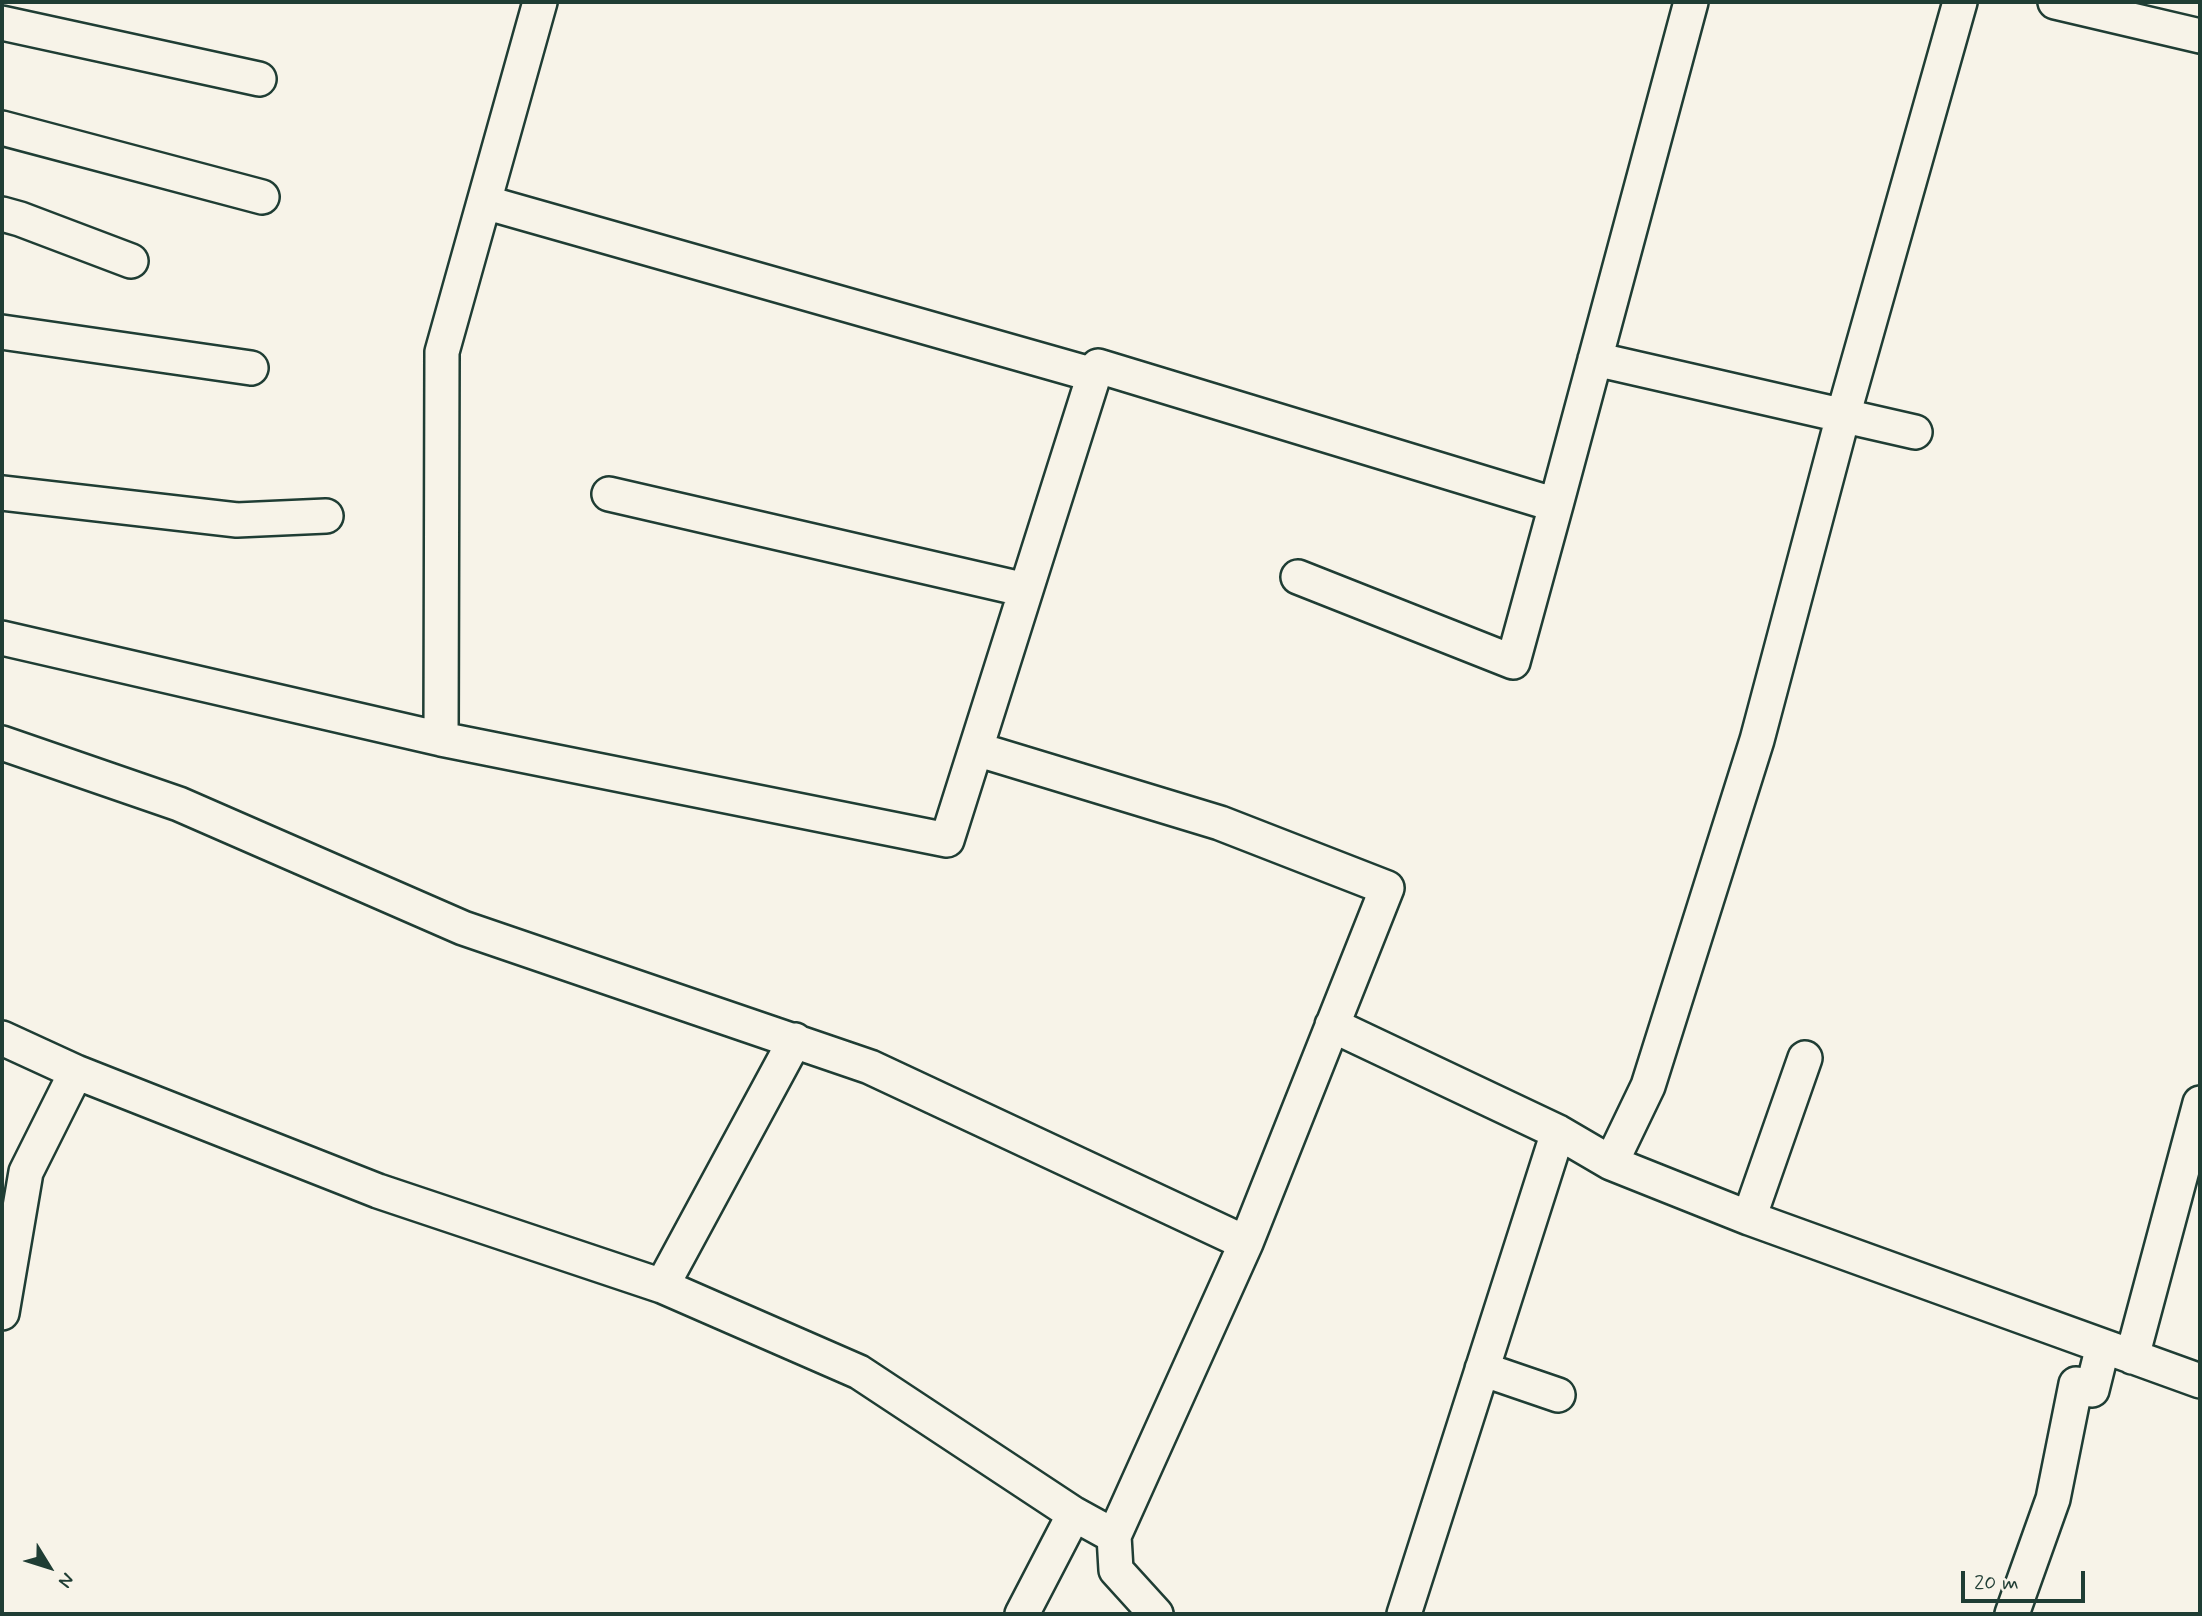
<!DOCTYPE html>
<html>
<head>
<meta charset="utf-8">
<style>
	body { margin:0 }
	#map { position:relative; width:2202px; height:1616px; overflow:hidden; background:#f7f3e8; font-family:Mynerve,sans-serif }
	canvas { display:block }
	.frame { position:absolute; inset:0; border:4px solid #1f3d34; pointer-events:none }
	.north { position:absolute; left:14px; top:1532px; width:70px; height:70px; -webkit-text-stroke:5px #f7f3e8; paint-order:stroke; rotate:128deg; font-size:19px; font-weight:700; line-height:28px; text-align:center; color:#1f3d34 }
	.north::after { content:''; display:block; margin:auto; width:24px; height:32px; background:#1f3d34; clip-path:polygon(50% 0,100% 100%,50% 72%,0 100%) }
	.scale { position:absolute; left:1961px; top:1571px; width:124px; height:32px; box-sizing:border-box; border:4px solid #1f3d34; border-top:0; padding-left:9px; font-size:21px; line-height:24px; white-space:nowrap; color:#1f3d34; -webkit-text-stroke:5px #f7f3e8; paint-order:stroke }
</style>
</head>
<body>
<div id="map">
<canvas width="2202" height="1616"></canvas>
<div class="frame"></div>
<div class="north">N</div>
<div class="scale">20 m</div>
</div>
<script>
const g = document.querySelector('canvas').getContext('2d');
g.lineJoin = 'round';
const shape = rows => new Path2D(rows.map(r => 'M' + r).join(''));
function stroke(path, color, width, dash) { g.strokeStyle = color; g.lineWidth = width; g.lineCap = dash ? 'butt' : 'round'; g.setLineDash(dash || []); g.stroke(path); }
const street = shape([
	[2055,2,2200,36],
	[2,23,259,79],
	[2,128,262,197],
	[484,202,1094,375,1098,366,1556,505,1691,2],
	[2,214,20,219,131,261],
	[2,332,251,368],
	[1595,359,1915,432],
	[2,493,237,520,326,516],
	[609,494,1026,590],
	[1298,577,1513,662,1556,505],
	[2,638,441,739,442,352,540,2],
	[441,739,947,840,1094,375],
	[2,743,179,804,463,928,870,1067,1246,1243,1114,1536],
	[976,749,1220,823,1387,888,1246,1243],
	[1332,1025,1558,1132,1611,1163,1648,1086,1757,740,1843,416,1960,2],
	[2,1038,76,1072],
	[1611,1163,1749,1218,1805,1058],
	[1749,1218,2200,1381],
	[662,1286,795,1040],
	[2,1313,26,1172,76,1072,378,1191,662,1286,859,1372,1074,1514,1114,1536,1116,1570,1156,1614],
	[2132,1357,2200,1103],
	[1482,1369,1558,1395],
	[1022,1614,1074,1514],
	[1404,1614,1558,1132],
	[2012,1614,2053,1499,2076,1384,2092,1390,2103,1346]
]);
stroke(street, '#1f3d34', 38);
stroke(street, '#f7f3e8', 33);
</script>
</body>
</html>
